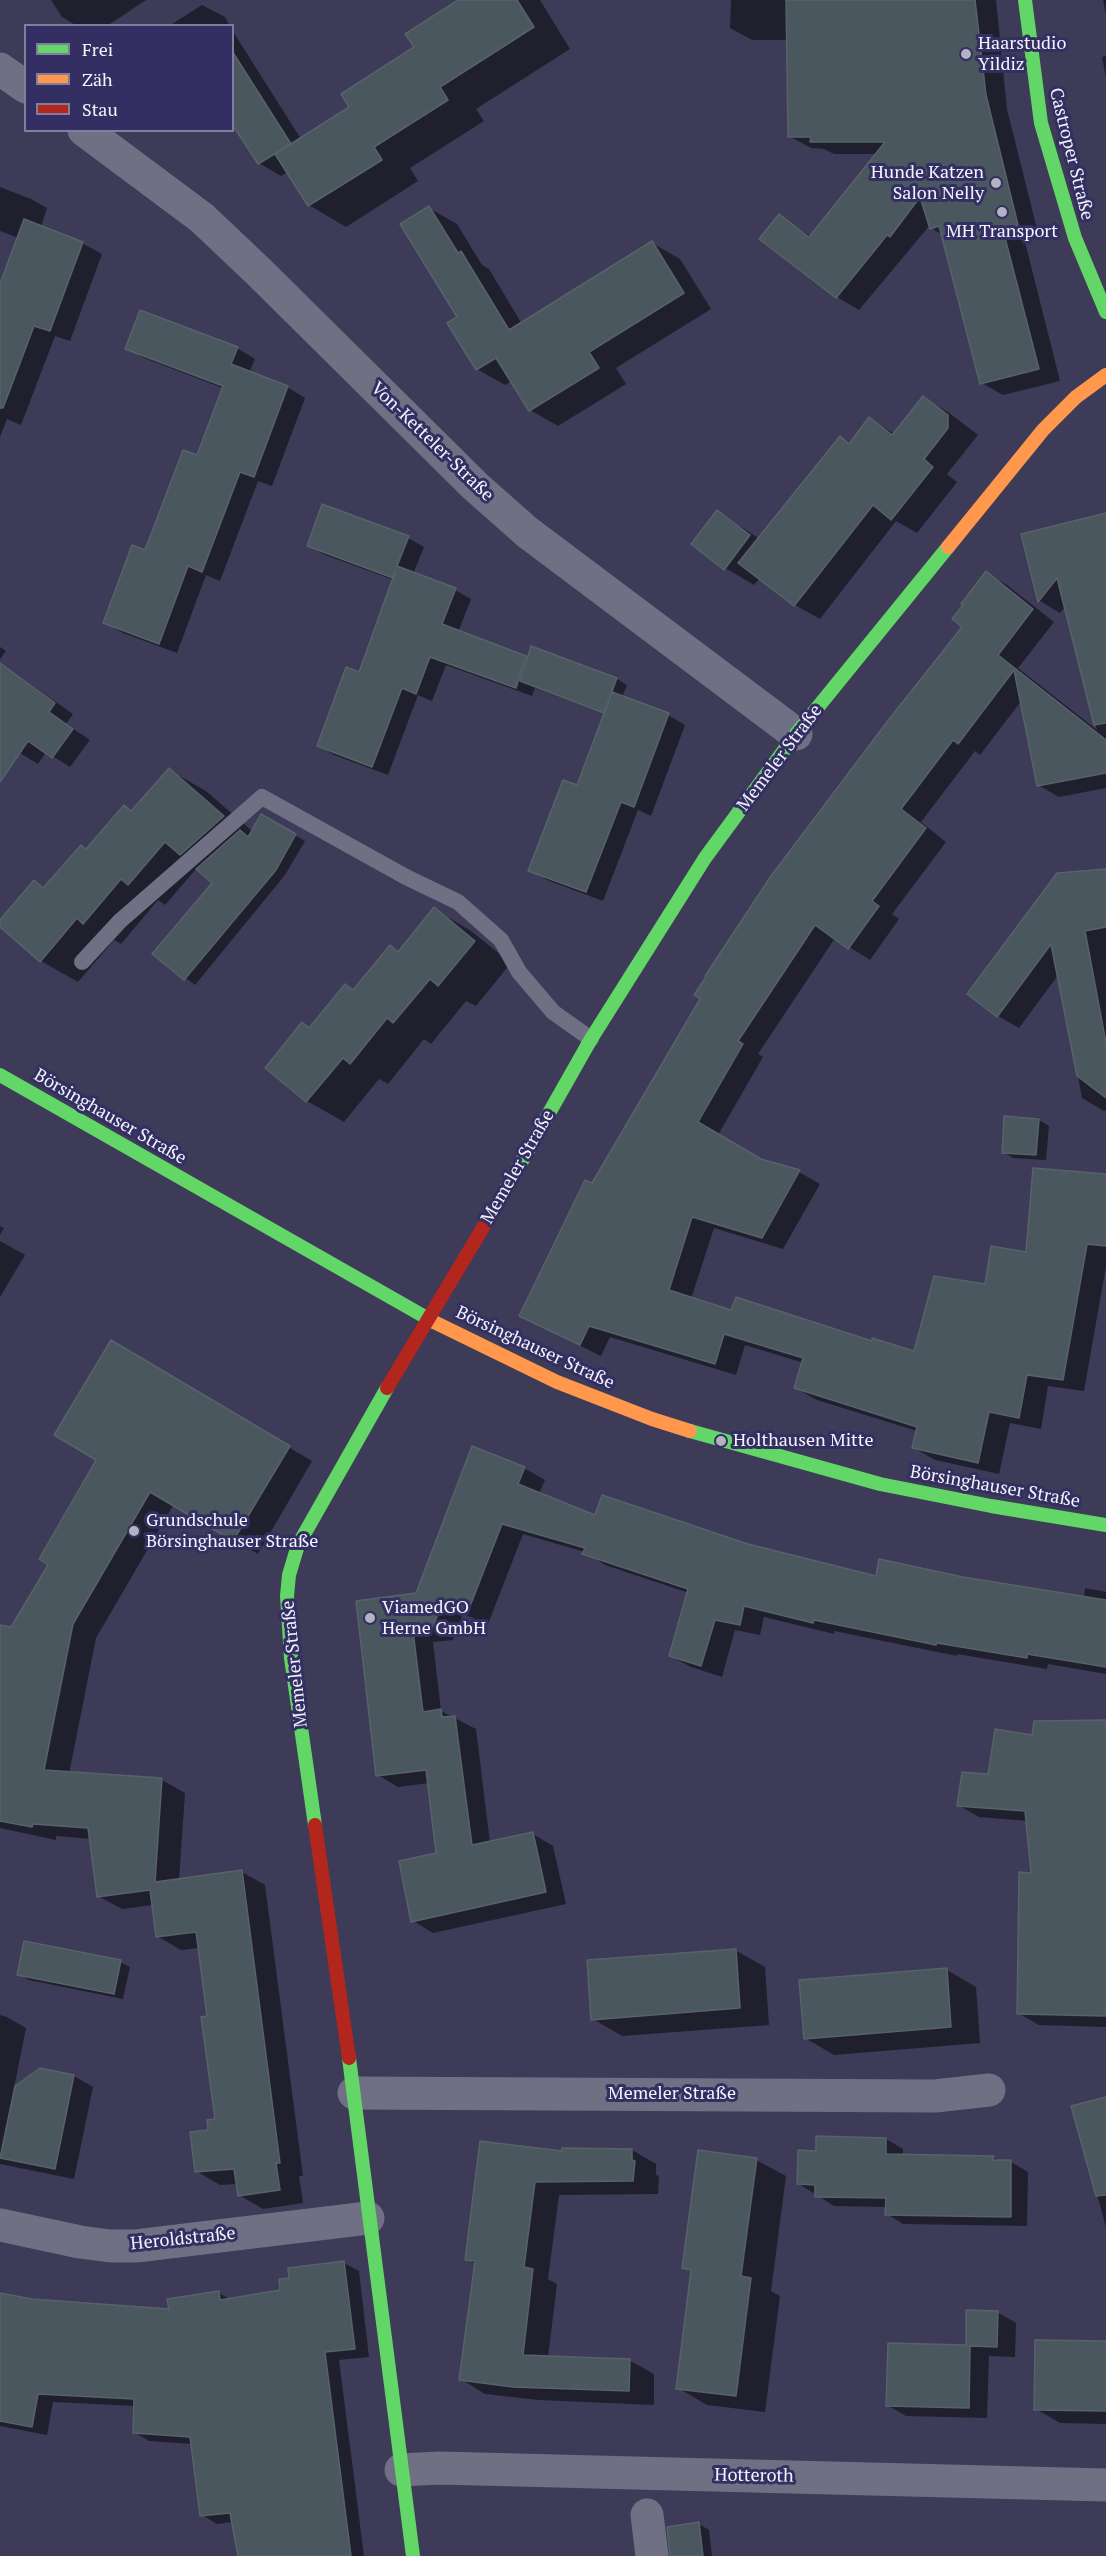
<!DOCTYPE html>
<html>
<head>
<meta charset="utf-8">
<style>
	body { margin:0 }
	#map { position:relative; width:1106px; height:2556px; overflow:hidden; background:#3d3b57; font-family:"PT Serif",serif }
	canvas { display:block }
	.legend { position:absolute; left:24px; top:24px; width:210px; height:108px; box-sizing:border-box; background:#332f63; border:2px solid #807d9f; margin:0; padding:8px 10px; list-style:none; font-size:18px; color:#f3f3fa }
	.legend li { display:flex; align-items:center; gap:12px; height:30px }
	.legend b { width:30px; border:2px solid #807d9f }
</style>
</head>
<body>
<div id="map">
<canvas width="1106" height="2556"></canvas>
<ul class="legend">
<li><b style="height:8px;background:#63d668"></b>Frei</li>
<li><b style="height:8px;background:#ff974d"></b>Zäh</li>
<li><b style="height:8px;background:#b3261e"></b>Stau</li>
</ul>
</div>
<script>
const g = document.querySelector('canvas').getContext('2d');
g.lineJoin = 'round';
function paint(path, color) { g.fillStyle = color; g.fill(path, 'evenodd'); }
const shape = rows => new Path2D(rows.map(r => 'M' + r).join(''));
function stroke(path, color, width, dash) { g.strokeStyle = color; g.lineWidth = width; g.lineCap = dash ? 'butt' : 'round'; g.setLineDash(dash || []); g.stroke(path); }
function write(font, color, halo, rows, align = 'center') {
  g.font = font + ' "PT Serif",serif'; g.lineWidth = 6; g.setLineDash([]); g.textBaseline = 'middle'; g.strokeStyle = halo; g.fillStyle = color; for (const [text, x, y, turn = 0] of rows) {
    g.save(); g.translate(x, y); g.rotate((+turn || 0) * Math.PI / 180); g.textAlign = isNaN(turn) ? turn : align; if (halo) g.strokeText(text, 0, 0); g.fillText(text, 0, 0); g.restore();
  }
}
paint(shape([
	[51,0,146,0,107,26,77,26,62,17],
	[461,0,540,0,570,49,476,109,484,121,410,168,418,181,346,227,309,205,288,172,281,176,259,163,232,121,232,30,301,139,351,107,416,47],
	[731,0,996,0,1007,109,1039,237,1025,242,1060,381,1003,395,982,383,943,235,931,228,930,225,859,310,837,297,761,238,779,216,812,237,878,154,834,154,824,149,811,148,789,136,788,40,752,40,730,28],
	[1103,0,1106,0,1106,14],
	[202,5,225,17,230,26,173,26,172,24],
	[1106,56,1106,78,1102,57],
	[0,187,31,199,47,208,41,227,82,243,102,254,70,341,55,336,21,425,7,419,0,437,0,288,19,238,0,231],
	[429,208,457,224,482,265,489,269,522,324,652,243,680,259,711,309,616,368,626,384,558,426,530,410,512,381,505,385,477,369,459,317],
	[127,348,237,348,255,359,249,373,287,387,305,398,272,486,258,481,220,581,206,575,177,653,123,633,105,623,198,457,223,388,144,358],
	[923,398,948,412,978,435,947,474,957,482,917,533,896,521,820,619,795,605,760,578,754,585,725,568,718,512,760,539,840,438,851,444,869,419,895,434],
	[1106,516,1106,788,1059,797,1038,785,1022,700,980,755,975,751,921,822,946,842,892,914,899,919,870,960,835,938,758,1054,763,1057,718,1135,761,1160,799,1172,820,1184,783,1249,714,1228,691,1299,732,1312,915,1353,986,1286,1027,1253,1106,1175,1106,1171,1106,1266,1084,1391,1048,1386,1041,1429,1010,1423,999,1474,935,1460,914,1448,917,1431,817,1400,796,1388,804,1363,745,1345,736,1375,610,1337,601,1356,521,1316,593,1185,964,627,986,573,1007,585,1054,622,1018,668,1097,730,1066,606,1060,613,1040,601,1023,535],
	[408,538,424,547,413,574,455,590,471,599,458,632,528,659,532,648,617,679,627,685,622,697,668,715,685,725,651,816,638,810,603,901,547,880,530,870,578,787,605,714,535,688,532,696,446,665,432,701,418,695,388,775,334,755,319,746,360,673,394,580,325,555,309,546],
	[0,647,6,651,0,659],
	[0,663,73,714,66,724,90,740,70,767,46,752,38,764,0,741],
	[169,770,206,791,252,831,261,816,305,841,285,875,195,985,154,954,214,883,197,868,165,905,158,900,121,944,114,940,78,982,41,961,0,925,0,922,34,882,46,888,87,850,124,807,132,811],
	[1106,871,1106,1110,1104,1111,1082,1098,1059,974,1019,1028,998,1016,1058,874],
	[434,909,471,931,511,963,476,1006,466,1001,431,1044,424,1039,388,1084,379,1079,344,1122,307,1101,267,1068,354,991,390,947,399,952],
	[1039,1120,1049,1126,1046,1160,1013,1158,1003,1152],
	[0,1226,4,1228,0,1235],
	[0,1241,25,1255,0,1297],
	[111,1342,312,1461,258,1554,174,1504,96,1638,69,1774,162,1780,185,1793,179,1880,242,1872,265,1885,303,2176,299,2176,303,2203,263,2209,239,2195,238,2184,220,2185,196,2171,209,2131,216,2120,209,2017,199,1948,181,1950,157,1936,153,1905,122,1909,98,1896,91,1839,56,1836,56,1840,0,1828,0,1626,12,1629,50,1565,98,1459],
	[524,1468,545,1480,539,1494,596,1517,748,1545,877,1577,963,1578,1084,1598,1085,1588,1106,1592,1106,1674,1048,1664,1047,1669,957,1654,957,1656,834,1631,834,1634,764,1617,760,1635,735,1630,722,1677,691,1667,670,1656,689,1593,605,1565,585,1552,523,1534,488,1624,463,1614,453,1640,433,1642,441,1711,476,1729,490,1843,533,1834,553,1846,566,1904,433,1933,413,1921,438,1854,429,1783,398,1787,378,1775,417,1594],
	[1106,1722,1106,2027,1039,2025,1018,2013,1033,1874,1028,1821,979,1817,958,1805,1033,1737],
	[735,1950,765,1967,769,2025,622,2036,593,2019],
	[120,1962,130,1967,123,1999,29,1980,19,1974],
	[947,1970,976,1987,980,2043,834,2055,805,2038],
	[0,2015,7,2017,26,2028,14,2088,40,2070,74,2076,93,2087,74,2179,0,2164],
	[1106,2098,1106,2227,1073,2107],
	[818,2138,886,2139,903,2149,903,2156,993,2157,1001,2162,1011,2162,1028,2172,1027,2226,903,2224,887,2214,887,2207,834,2206,799,2184,818,2152],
	[482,2142,564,2153,632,2150,656,2164,656,2175,659,2176,658,2194,559,2195,548,2279,557,2284,548,2357,629,2360,654,2374,654,2405,539,2400,485,2394,461,2379,476,2264,467,2259],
	[756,2160,786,2176,771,2291,780,2296,765,2412,707,2405,678,2388,692,2272,684,2268],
	[344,2263,359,2271,369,2357,339,2360,364,2556,239,2556,233,2522,217,2524,202,2515,192,2444,149,2441,134,2432,135,2406,53,2402,47,2435,0,2426,0,2295,32,2301,170,2310,219,2293,231,2300,282,2291,291,2279],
	[997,2312,1016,2323,1015,2357,989,2356,987,2418,906,2416,887,2405,968,2347],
	[1106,2343,1106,2424,1060,2423,1036,2409],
	[699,2524,709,2530,712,2556,671,2556]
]), '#0007');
const building = shape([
	[458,0,517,0,534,27,440,87,448,100,374,147,382,160,308,206,275,154,349,107,341,94,414,47,405,34,458,0],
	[786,0,975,0,986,95,1018,225,1003,230,1039,369,980,384,939,226,930,229,920,197,890,237,887,235,836,298,759,239,779,214,809,237,885,142,810,142,811,137,788,137,786,0],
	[232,51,291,144,258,164,232,124,232,51],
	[429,206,458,253,461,251,509,330,652,241,684,293,589,352,599,368,529,411,496,358,476,370,447,323,457,317,400,224,429,206],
	[24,219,83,242,50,331,34,326,3,408,0,408,0,284,24,219],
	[140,310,238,347,231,364,288,386,254,477,240,472,202,572,188,566,159,644,103,623,132,545,145,550,183,450,197,455,223,386,125,349,140,310],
	[923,396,948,415,948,428,924,459,933,467,891,520,873,505,794,606,738,563,840,436,849,444,869,417,892,435,923,396],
	[322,504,409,536,397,566,456,588,442,624,526,656,516,688,430,657,416,694,402,688,372,767,317,746,346,667,359,672,395,572,393,578,307,546,322,504],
	[717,510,750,535,724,570,691,544,717,510],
	[1106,513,1106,723,1094,725,1057,578,1038,602,1021,534,1106,513],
	[986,571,1033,609,998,655,1106,740,1106,773,1037,786,1014,670,958,744,953,740,901,809,926,828,872,901,879,906,848,949,815,925,738,1041,743,1044,698,1122,761,1159,800,1170,762,1238,692,1217,669,1290,731,1310,736,1297,872,1341,872,1338,914,1351,934,1276,985,1284,991,1246,1026,1252,1033,1168,1106,1174,1106,1246,1087,1244,1063,1380,1027,1375,1019,1418,989,1412,978,1463,912,1448,917,1427,794,1388,803,1358,724,1334,715,1364,589,1326,580,1345,519,1316,585,1180,592,1183,700,999,694,995,706,977,705,976,771,876,890,718,962,627,952,619,963,605,961,604,986,571],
	[531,646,617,678,604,713,520,681,531,646],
	[0,663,55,703,49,712,73,729,52,758,28,741,0,782,0,663],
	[612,692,669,713,634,807,621,802,586,892,528,871,563,780,577,785,612,692],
	[169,768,224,816,180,855,165,842,128,885,121,879,83,924,77,918,40,962,0,927,0,920,34,880,43,888,81,845,86,849,124,805,131,811,169,768],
	[261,814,296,834,276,870,184,980,152,954,212,883,196,869,240,830,248,837,261,814],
	[1106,869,1106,927,1085,931,1106,1043,1106,1098,1077,1076,1051,944,997,1017,967,994,1057,873,1106,869],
	[434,907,475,941,438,986,430,979,393,1023,387,1018,350,1064,343,1058,306,1102,265,1068,302,1022,309,1028,345,984,353,990,390,945,398,952,434,907],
	[1004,1116,1039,1119,1036,1155,1002,1153,1004,1116],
	[111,1340,290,1446,233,1541,150,1492,73,1624,44,1770,162,1778,155,1882,242,1870,280,2163,276,2163,280,2190,238,2196,234,2169,195,2172,190,2132,208,2130,207,2120,215,2119,201,2017,207,2016,196,1932,156,1937,150,1890,97,1897,88,1828,33,1824,32,1827,0,1821,0,1625,11,1627,48,1565,39,1559,96,1460,54,1435,111,1340],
	[472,1446,525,1467,518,1484,595,1515,602,1495,748,1544,876,1576,879,1559,963,1577,1106,1600,1106,1667,1027,1654,1027,1658,937,1643,936,1645,814,1620,813,1623,744,1606,740,1625,715,1620,701,1666,669,1656,688,1589,582,1554,585,1548,502,1524,467,1614,442,1604,432,1629,413,1631,423,1712,441,1709,442,1717,455,1716,472,1845,533,1832,546,1892,411,1922,399,1861,436,1853,426,1770,376,1776,356,1601,416,1593,472,1446],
	[1106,1720,1106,2016,1017,2014,1019,1872,1031,1873,1025,1811,957,1806,962,1772,988,1774,995,1729,1032,1735,1034,1721,1106,1720],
	[24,1941,121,1960,114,1994,17,1975,24,1941],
	[736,1949,740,2008,591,2020,587,1960,736,1949],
	[947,1968,951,2027,804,2039,799,1980,947,1968],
	[40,2068,74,2075,55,2169,0,2158,15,2086,40,2068],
	[1106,2097,1106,2195,1096,2196,1071,2106,1106,2097],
	[816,2136,886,2138,886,2154,994,2156,993,2160,1011,2160,1011,2217,885,2215,886,2198,815,2197,815,2185,797,2184,798,2150,816,2151,816,2136],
	[480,2141,562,2151,562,2148,632,2149,632,2160,635,2161,633,2181,535,2182,524,2267,533,2269,523,2355,630,2359,629,2391,513,2387,459,2380,475,2261,465,2260,480,2141],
	[698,2150,757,2158,741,2276,751,2278,736,2396,676,2389,691,2270,682,2268,698,2150],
	[344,2261,355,2349,325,2352,351,2556,238,2556,230,2513,200,2516,190,2437,133,2433,134,2399,38,2394,32,2427,0,2421,0,2293,32,2299,169,2309,167,2299,219,2291,220,2300,280,2290,279,2279,289,2278,288,2268,344,2261],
	[966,2310,998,2311,997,2347,970,2346,969,2408,886,2406,888,2343,966,2345,966,2310],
	[1035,2340,1106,2341,1106,2411,1034,2410,1035,2340],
	[699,2522,703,2556,670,2556,667,2527,699,2522]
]);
paint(building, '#4b575e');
stroke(building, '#57626a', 1.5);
stroke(shape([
	[82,962,120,921,262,797,406,877,458,902,501,940,519,972,553,1012,591,1039]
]), '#707084', 16);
stroke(shape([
	[0,69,26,87],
	[84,130,202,218,259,272,475,486,527,532,796,734],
	[354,2093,935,2096,989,2090],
	[0,2225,80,2242,110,2246,136,2246,368,2218],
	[401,2470,439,2468,1106,2485],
	[647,2515,652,2556]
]), '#707084', 33);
stroke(shape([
	[1025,0,1041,123,1075,238,1106,312],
	[0,1075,434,1322],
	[506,1189,591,1039,705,858,796,734,948,547],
	[690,1431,880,1484,991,1506,1106,1525],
	[315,1825,291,1658,287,1596,289,1575,298,1545,387,1388],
	[349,2058,413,2556]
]), '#63d668', 14);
stroke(shape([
	[948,547,1043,430,1076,397,1106,375],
	[434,1322,557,1382,652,1419,690,1431]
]), '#ff974d', 14);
stroke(shape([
	[387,1388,506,1189],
	[315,1825,349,2058]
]), '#b3261e', 14);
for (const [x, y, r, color] of [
	[966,54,6,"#b3b3c1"],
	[996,183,6,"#b3b3c1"],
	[1002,212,6,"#b3b3c1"],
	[721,1441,6,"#b3b3c1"],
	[134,1531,6,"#b3b3c1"],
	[370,1618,6,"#b3b3c1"]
]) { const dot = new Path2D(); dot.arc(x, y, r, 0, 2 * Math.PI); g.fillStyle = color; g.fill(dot); stroke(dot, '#332f63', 2); }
write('18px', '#f3f3fa', '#332f63', [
	["Haarstudio",978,44],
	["Yildiz",978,65],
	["Hunde Katzen",984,173,"right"],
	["Salon Nelly",984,194,"right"],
	["MH Transport",1002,232,"center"],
	["Holthausen Mitte",733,1441],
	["Grundschule",146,1521],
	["Börsinghauser Straße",146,1542],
	["ViamedGO",382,1608],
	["Herne GmbH",382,1629]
], 'left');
write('18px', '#f3f3fa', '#332f63', [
	["Castroper Straße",1071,154,76],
	["Von-Ketteler-Straße",432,442,44],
	["Memeler Straße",780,758,-53],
	["Börsinghauser Straße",110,1117,30],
	["Memeler Straße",518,1167,-60],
	["Börsinghauser Straße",535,1348,25],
	["Börsinghauser Straße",995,1487,10],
	["Memeler Straße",295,1664,-96],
	["Memeler Straße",672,2094],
	["Heroldstraße",183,2239,-6],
	["Hotteroth",754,2476,1]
]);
</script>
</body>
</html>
